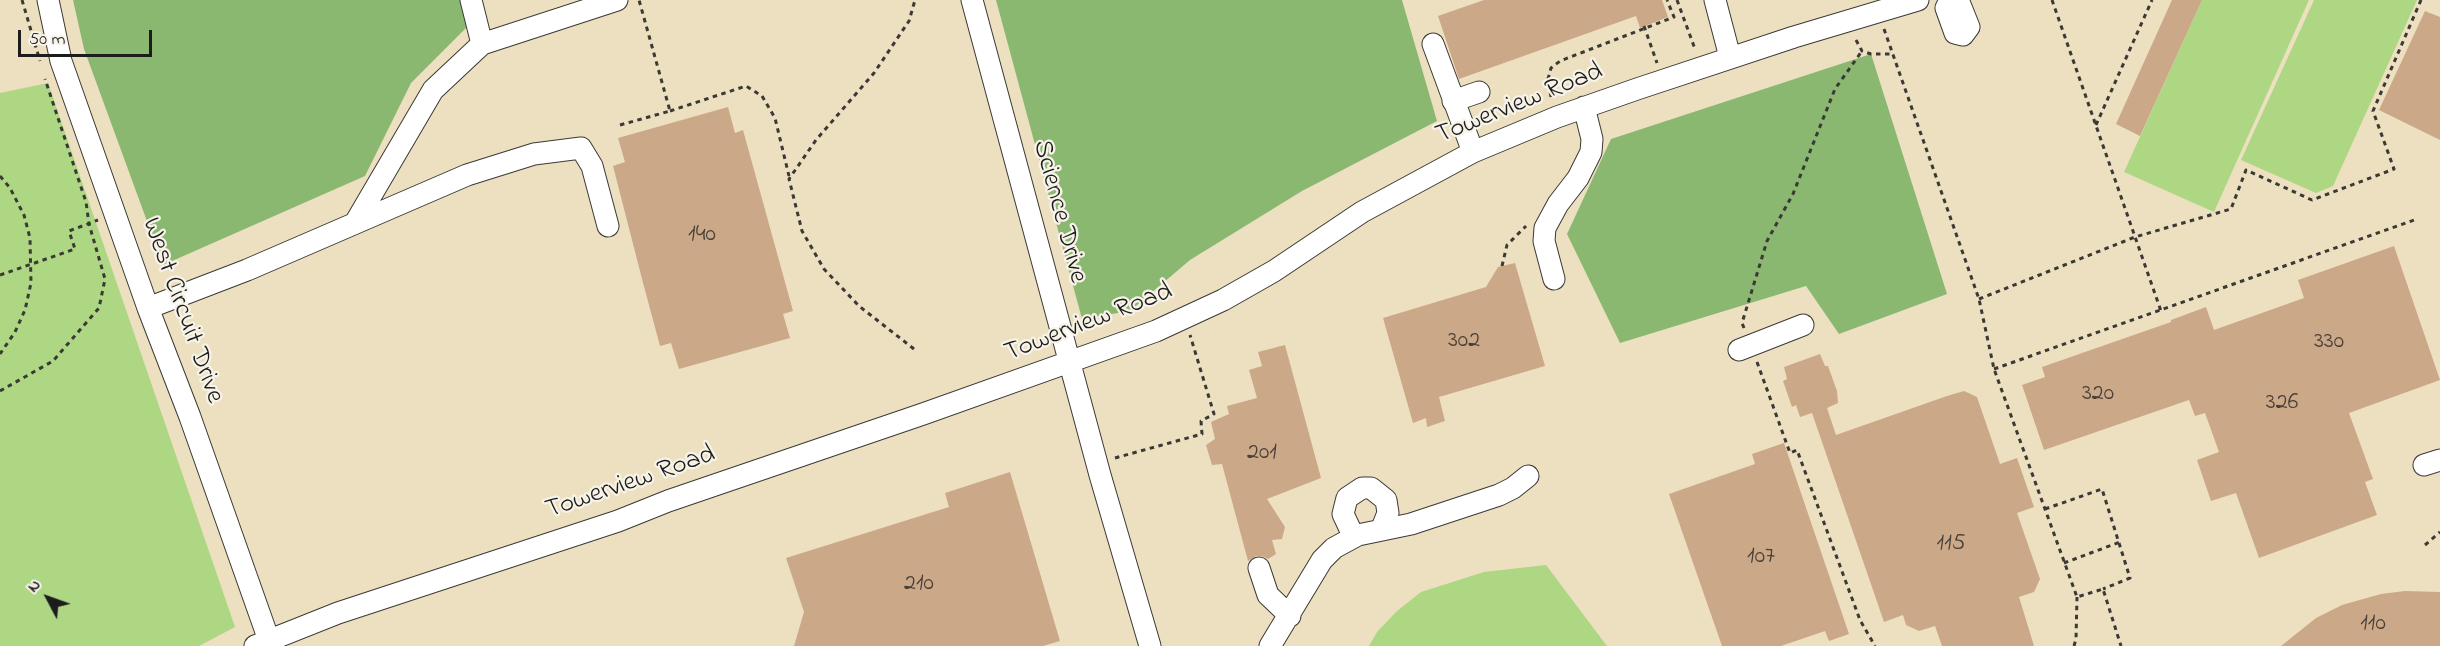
<!DOCTYPE html>
<html>
<head>
<meta charset="utf-8">
<style>
	body { margin:0 }
	#map { position:relative; width:2440px; height:646px; overflow:hidden; background:#ede0c0; font-family:"Indie Flower",sans-serif }
	canvas { display:block }
	.north { position:absolute; left:18px; top:568px; width:60px; height:60px; -webkit-text-stroke:4px #f7f3e8; paint-order:stroke; rotate:311deg; font-size:16px; font-weight:700; line-height:24px; text-align:center; color:#1c1c1c }
	.north::after { content:''; display:block; margin:auto; width:21px; height:27px; background:#1c1c1c; clip-path:polygon(50% 0,100% 100%,50% 72%,0 100%) }
	.scale { position:absolute; left:18px; top:30px; width:134px; height:27px; box-sizing:border-box; border:3px solid #1c1c1c; border-top:0; padding-left:8px; font-size:18px; line-height:21px; white-space:nowrap; color:#1c1c1c; -webkit-text-stroke:4px #f7f3e8; paint-order:stroke }
</style>
</head>
<body>
<div id="map">
<canvas width="2440" height="646"></canvas>
<div class="north">N</div>
<div class="scale">50 m</div>
</div>
<script>
const g = document.querySelector('canvas').getContext('2d');
g.lineJoin = 'round';
function paint(path, color) { g.fillStyle = color; g.fill(path, 'evenodd'); }
const shape = rows => new Path2D(rows.map(r => 'M' + r).join(''));
function stroke(path, color, width, dash) { g.strokeStyle = color; g.lineWidth = width; g.lineCap = dash ? 'butt' : 'round'; g.setLineDash(dash || []); g.stroke(path); }
function write(font, color, halo, rows, align = 'center') {
  g.font = font + ' "Indie Flower",sans-serif'; g.lineWidth = 4.5; g.setLineDash([]); g.textBaseline = 'middle'; g.strokeStyle = halo; g.fillStyle = color; for (const [text, x, y, turn = 0] of rows) {
    g.save(); g.translate(x, y); g.rotate((+turn || 0) * Math.PI / 180); g.textAlign = isNaN(turn) ? turn : align; if (halo) g.strokeText(text, 0, 0); g.fillText(text, 0, 0); g.restore();
  }
}
paint(shape([
	[2202,0,2309,0,2214,212,2124,172],
	[2314,0,2417,0,2333,186,2316,193,2241,160],
	[48,83,235,627,199,646,0,646,0,93],
	[1546,565,1607,646,1369,646,1377,632,1397,611,1421,592,1484,572]
]), '#add783');
paint(shape([
	[73,0,460,0,467,27,411,83,365,176,163,265,84,49],
	[996,0,1402,0,1437,121,1302,191,1190,260,1130,311,1082,319],
	[1871,54,1947,294,1839,334,1806,286,1620,343,1567,234,1611,139]
]), '#8ab871');
paint(shape([
	[1484,0,1662,0,1668,17,1640,28,1636,16,1459,79,1438,16],
	[2172,0,2202,0,2140,136,2116,124],
	[2425,11,2440,17,2440,140,2379,110],
	[728,107,735,133,743,130,793,311,783,314,790,338,679,369,671,343,660,346,642,279,613,166,625,162,618,138],
	[2394,246,2440,380,2349,413,2373,479,2365,482,2377,515,2259,558,2236,493,2211,501,2197,460,2219,452,2205,413,2195,416,2189,400,2044,450,2022,385,2045,377,2042,367,2171,322,2171,320,2206,307,2214,330,2304,298,2298,280],
	[1515,263,1545,366,1439,397,1445,421,1427,427,1426,418,1413,423,1383,318,1486,287,1498,267],
	[1285,345,1321,478,1267,499,1285,527,1282,539,1272,540,1276,554,1268,559,1262,556,1256,556,1248,561,1222,464,1212,465,1206,445,1215,439,1211,422,1229,414,1227,406,1257,398,1249,370,1262,366,1258,352],
	[1820,354,1825,366,1828,366,1837,391,1838,403,1827,408,1836,435,1947,396,1964,391,1977,397,2000,464,2017,458,2034,507,2017,513,2040,579,2034,592,2019,597,2034,646,1942,646,1935,626,1919,631,1906,625,1903,615,1884,622,1812,413,1800,417,1796,405,1792,407,1783,381,1787,379,1784,367],
	[1784,443,1849,634,1829,641,1825,631,1781,646,1722,646,1669,494,1755,464,1752,454],
	[1010,472,1060,641,1043,646,794,646,804,612,786,558,949,507,945,493],
	[2405,591,2440,592,2440,646,2281,646,2316,618,2342,605,2381,594]
]), '#cba887');
const minor = shape([
	[48,0,61,61,148,308,190,417,271,646],
	[471,0,482,44],
	[972,0,1100,475,1150,646],
	[1715,0,1730,57],
	[1950,0,1946,8,1955,33,1963,35],
	[1954,0,1959,2,1969,27,1963,35],
	[1433,44,1473,152],
	[1453,101,1479,92],
	[355,223,433,90,482,44,617,0],
	[1554,279,1544,241,1545,228,1558,204,1578,178,1591,152,1592,139,1584,107],
	[148,308,247,270,467,175,534,154,581,148,592,166,608,226],
	[1739,350,1803,325],
	[2424,465,2440,460],
	[1358,535,1351,531,1343,514,1347,498,1362,488,1371,488,1386,500,1388,513,1382,528],
	[1259,568,1268,595,1290,616],
	[255,646,338,613,618,521,668,501,923,414,1156,331,1223,300,1274,271,1362,212,1473,152,1557,117,1637,89,1794,37,1918,0],
	[1270,646,1322,560,1334,548,1358,535,1411,524,1499,495,1513,488,1528,476]
]);
stroke(minor, '#3b3935', 23);
stroke(shape([
	[22,0,40,61],
	[1677,0,1695,49],
	[2052,0,2161,311],
	[1884,29,1979,299,1994,369,2077,597,2103,589,2121,646],
	[1856,40,1862,51,1871,54,1893,54],
	[1551,97,1548,79,1551,68,1560,61,1674,17,1667,0],
	[670,111,746,86,762,96,775,118,789,176],
	[620,125,670,111,639,0],
	[2096,125,2152,0],
	[0,176,10,188,24,215,30,238,31,283,25,310,15,332,0,354],
	[1502,266,1507,245,1526,226],
	[0,275,75,249,69,231,98,220],
	[1979,299,2135,237,2231,209,2246,170,2312,200,2394,169,2373,111,2421,0],
	[1744,328,1742,323,1767,241,1793,194,1835,89,1862,51],
	[914,349,859,306,824,269,802,231,789,179,816,140,874,73,909,21,915,0],
	[1757,362,1790,453,1797,450,1860,620,1875,646],
	[1994,369,2417,219],
	[0,391,53,361,99,308,105,279,89,224,86,202,45,79],
	[1115,458,1202,434,1201,421,1214,414,1190,335],
	[2045,509,2102,489,2130,578,2103,589],
	[2425,545,2440,532],
	[2064,563,2120,542],
	[2074,646,2076,639,2077,597]
]), '#3b3935', 3, [4.5, 4.5]);
stroke(minor, '#fff', 21);
stroke(shape([
	[1644,26,1657,63]
]), '#3b3935', 3, [4.5, 4.5]);
write('24px', '#483f37', null, [
	["140",702,236],
	["302",1464,342],
	["330",2329,343],
	["320",2098,395],
	["326",2282,404],
	["201",1262,454],
	["115",1951,545],
	["107",1761,558],
	["210",919,585],
	["110",2373,625]
]);
write('27px', '#1c1c1c', '#f7f3e8', [
	["Towerview Road",1520,105,-22],
	["Science Drive",1058,212,75],
	["West Circuit Drive",181,311,70],
	["Towerview Road",1089,324,-21],
	["Towerview Road",631,484,-19]
]);
</script>
</body>
</html>
